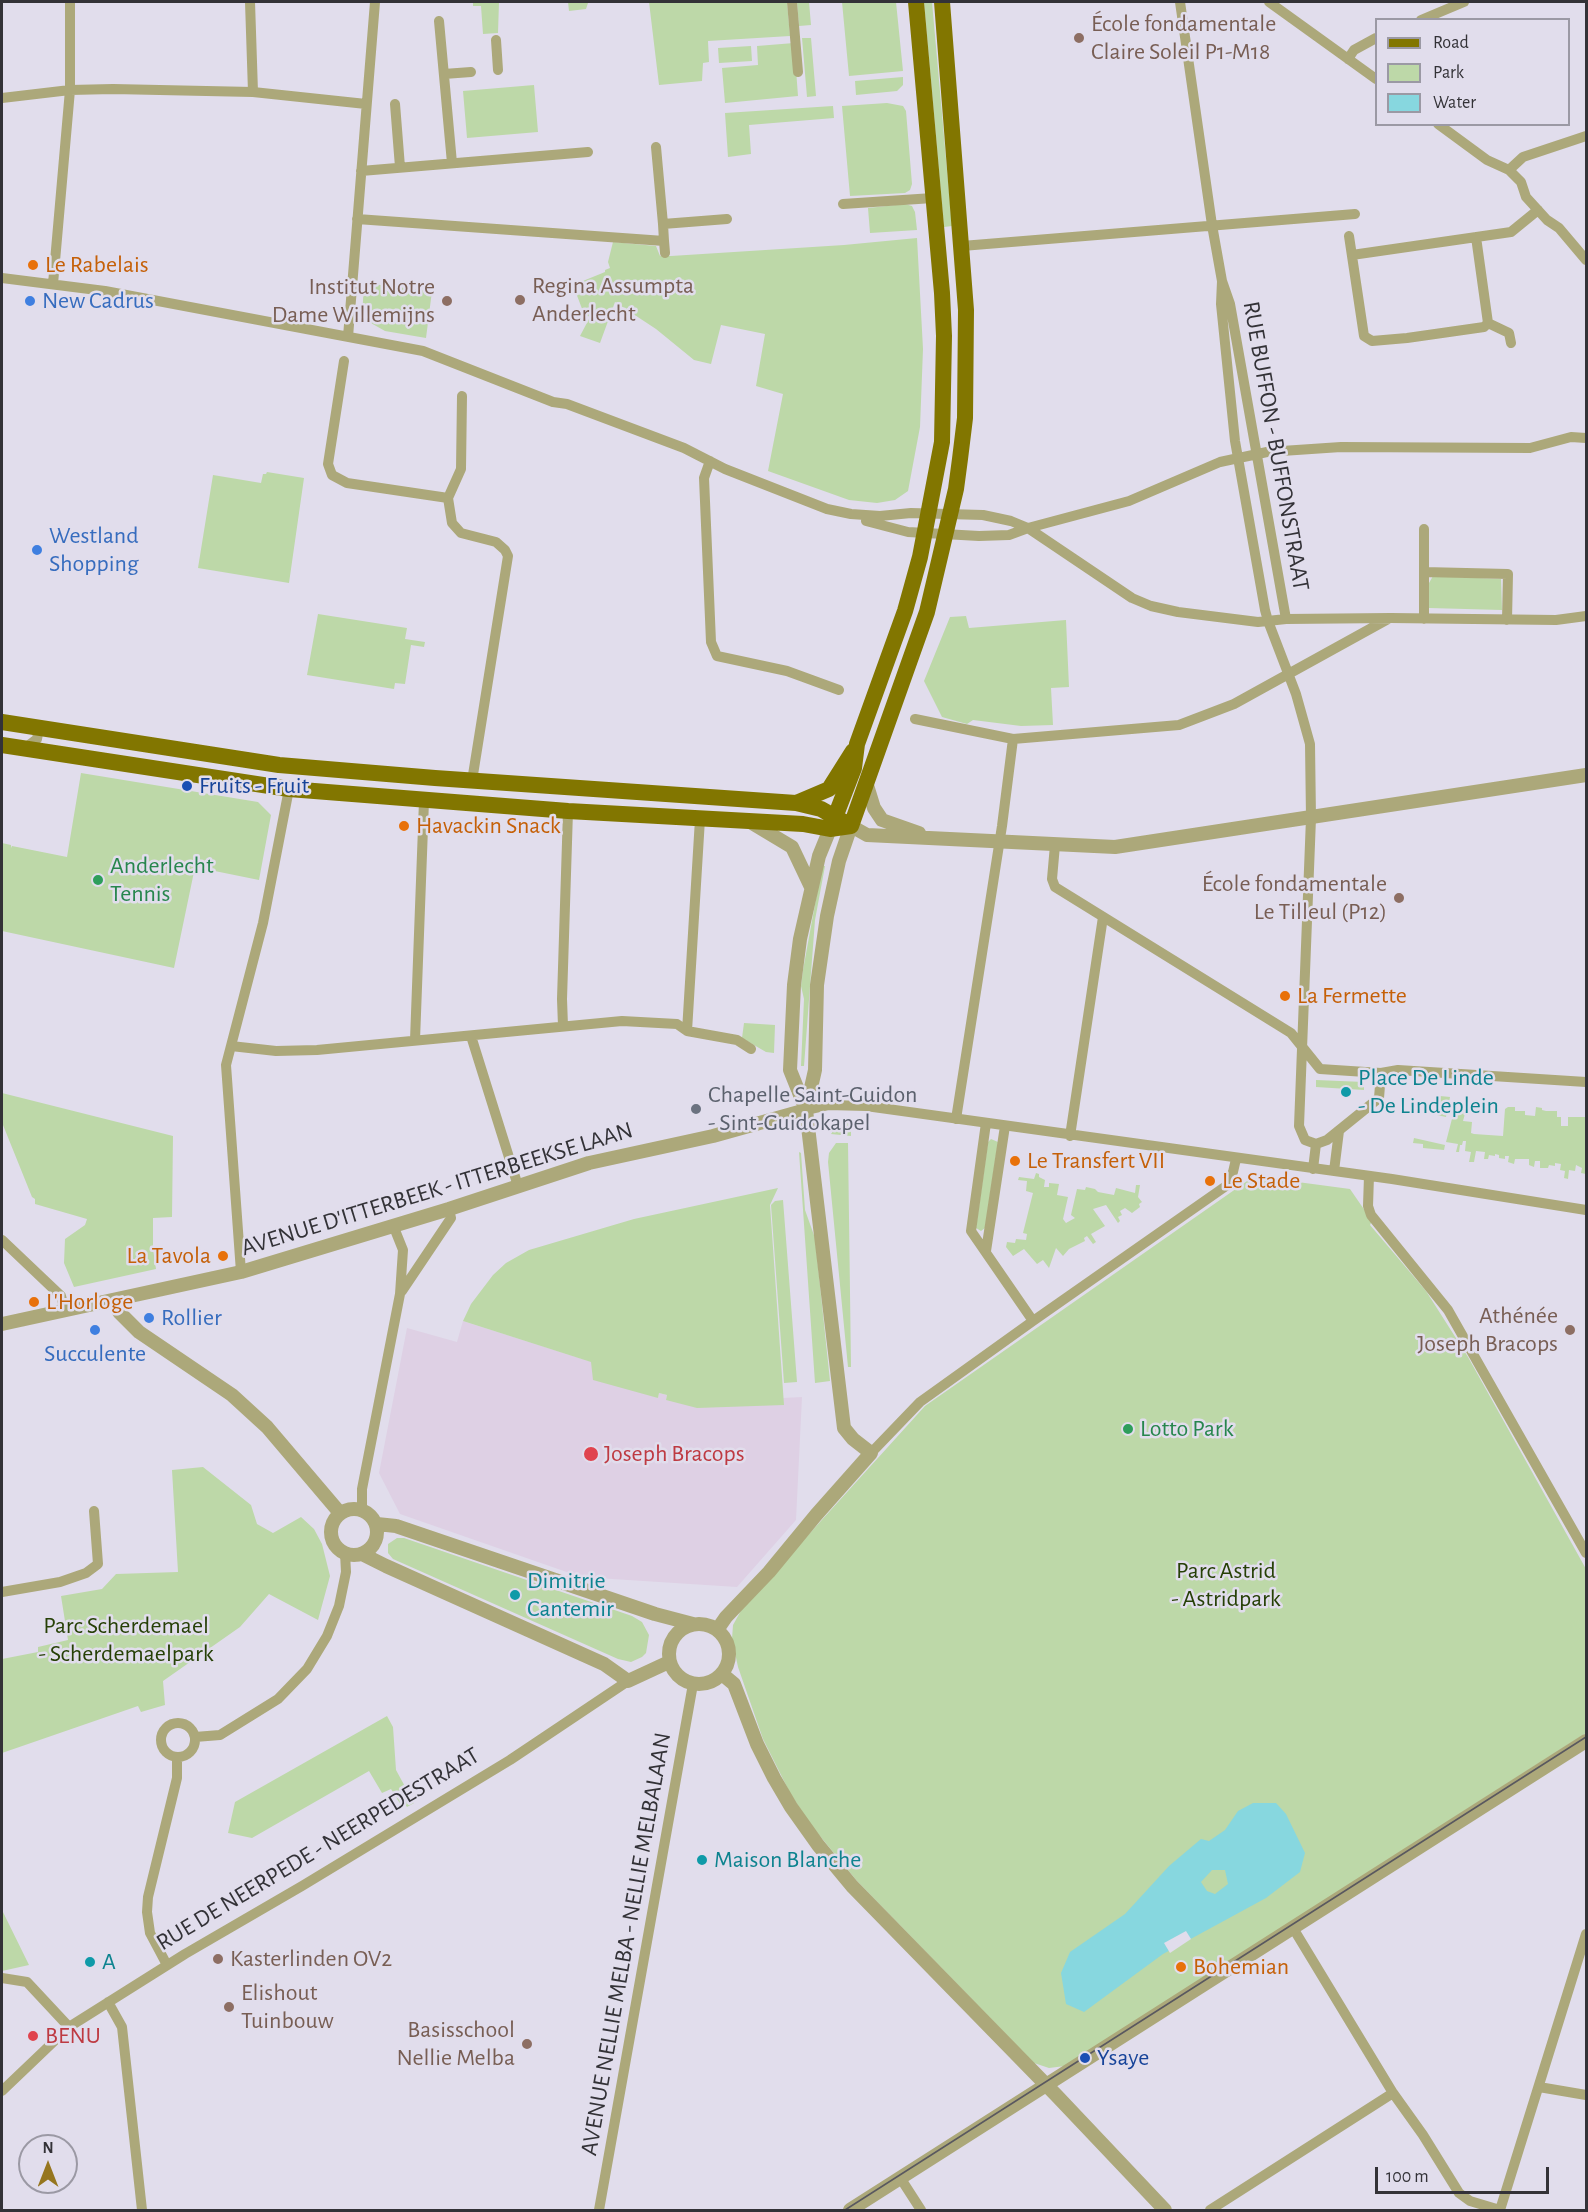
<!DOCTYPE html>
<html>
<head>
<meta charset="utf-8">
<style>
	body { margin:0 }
	#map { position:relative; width:1588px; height:2212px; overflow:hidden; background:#e1ddec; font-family:"Alegreya Sans",sans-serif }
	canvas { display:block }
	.frame { position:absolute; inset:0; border:3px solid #333237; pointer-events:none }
	.legend { position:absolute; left:1375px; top:18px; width:195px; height:108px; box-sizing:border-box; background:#e1ddec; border:2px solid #9b99a4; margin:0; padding:8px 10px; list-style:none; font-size:18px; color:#333237 }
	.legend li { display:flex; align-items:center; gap:12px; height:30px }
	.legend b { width:30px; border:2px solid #9b99a4 }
	.north { position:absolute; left:18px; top:2134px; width:60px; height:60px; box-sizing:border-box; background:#e1ddec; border:2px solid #9b99a4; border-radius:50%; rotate:0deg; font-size:16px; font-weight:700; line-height:24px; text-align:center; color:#333237 }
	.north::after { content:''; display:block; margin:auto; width:21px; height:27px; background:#96761f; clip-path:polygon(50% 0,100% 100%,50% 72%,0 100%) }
	.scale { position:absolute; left:1375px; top:2167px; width:174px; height:27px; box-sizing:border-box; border:3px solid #333237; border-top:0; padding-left:8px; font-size:18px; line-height:21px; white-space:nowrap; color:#333237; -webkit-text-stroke:4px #e1ddec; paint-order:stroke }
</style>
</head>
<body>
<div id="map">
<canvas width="1588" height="2212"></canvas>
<div class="frame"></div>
<ul class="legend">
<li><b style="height:8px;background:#827600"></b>Road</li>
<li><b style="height:16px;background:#bdd8a8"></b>Park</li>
<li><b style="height:16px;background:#87d7df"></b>Water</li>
</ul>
<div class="north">N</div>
<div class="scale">100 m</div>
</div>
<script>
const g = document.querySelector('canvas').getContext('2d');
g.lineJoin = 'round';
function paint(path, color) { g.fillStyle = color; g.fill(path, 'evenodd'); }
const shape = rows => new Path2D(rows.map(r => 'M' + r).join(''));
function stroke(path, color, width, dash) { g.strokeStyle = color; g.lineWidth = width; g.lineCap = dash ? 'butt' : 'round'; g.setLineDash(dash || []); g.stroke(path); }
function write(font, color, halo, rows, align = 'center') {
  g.font = font + ' "Alegreya Sans",sans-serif'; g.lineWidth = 5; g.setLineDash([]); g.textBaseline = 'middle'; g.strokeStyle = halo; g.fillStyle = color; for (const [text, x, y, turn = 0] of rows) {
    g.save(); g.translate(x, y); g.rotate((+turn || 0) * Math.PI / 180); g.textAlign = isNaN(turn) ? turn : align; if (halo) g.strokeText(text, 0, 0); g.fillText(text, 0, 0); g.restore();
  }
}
paint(shape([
	[463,1321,592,1362,658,1398,659,1393,667,1395,666,1400,783,1405,783,1398,802,1397,796,1520,737,1587,581,1577,400,1514,379,1473,407,1328,457,1342]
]), '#ded0e4');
paint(shape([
	[473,2,499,2,498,33,483,34,481,6,473,6],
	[568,2,587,2,588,3,586,9,569,11],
	[649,2,787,2,790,36,708,41,709,62,703,63,702,81,659,85],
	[797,2,809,2,811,25,799,26],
	[842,2,896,2,903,71,849,76],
	[924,2,932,2,952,226,944,227],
	[811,38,816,96,807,97,802,38],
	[794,43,798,96,725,103,722,68,758,65,757,46],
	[751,46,752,61,719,63,718,48],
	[903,77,903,85,897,91,856,95,855,81],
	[534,85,538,132,467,138,463,91],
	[887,103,903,106,906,111,912,184,910,190,905,193,850,196,842,106],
	[833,106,834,118,749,125,751,154,728,157,725,113],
	[905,204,912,206,915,212,917,230,870,233,868,208],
	[917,238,923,349,920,427,908,491,895,500,877,503,849,500,768,471,783,394,756,386,765,334,721,325,711,364,694,360,656,329,615,302,600,343,580,336,590,317,584,314,573,285,605,272,605,270,610,268,608,262,613,242,656,246,660,256,671,256,844,245],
	[364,283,432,291,426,338,385,331,362,318],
	[267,472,304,478,289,583,198,568,213,475,261,483,263,474,266,474],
	[1433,576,1501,579,1502,610,1429,608,1429,583],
	[318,614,407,628,405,639,425,642,424,647,411,645,405,684,395,683,394,689,307,675],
	[966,616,969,628,1066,620,1069,687,1051,688,1053,725,1021,726,973,720,967,724,942,717,924,681,950,617],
	[81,773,258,802,271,815,259,880,195,867,174,968,2,931,2,843,11,845,11,848,12,846,67,857],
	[822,866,825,866,815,920,804,1066,801,1066,804,999,801,986,803,970],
	[744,1023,775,1025,774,1053,766,1052,742,1038],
	[1316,1080,1364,1082,1364,1090,1316,1087],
	[2,1093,173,1136,172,1217,153,1218,153,1249,156,1269,74,1287,64,1263,65,1239,85,1225,87,1219,35,1204,35,1199,32,1197,3,1125,2,1125],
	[1440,1096,1450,1097,1446,1117,1437,1115],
	[1461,1105,1464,1106,1463,1109,1466,1110,1463,1121,1472,1122,1471,1133,1474,1134,1503,1136,1505,1109,1508,1107,1515,1107,1515,1111,1525,1111,1525,1115,1535,1116,1536,1107,1542,1108,1542,1110,1546,1111,1557,1111,1557,1117,1561,1117,1561,1126,1568,1126,1568,1117,1586,1117,1586,1174,1581,1173,1582,1168,1576,1165,1575,1171,1569,1170,1568,1179,1564,1178,1565,1171,1560,1170,1561,1164,1555,1163,1555,1166,1549,1165,1548,1168,1540,1168,1540,1161,1535,1161,1534,1167,1529,1165,1529,1159,1515,1159,1514,1164,1508,1162,1509,1156,1505,1156,1505,1159,1499,1158,1499,1155,1495,1154,1495,1156,1489,1155,1488,1159,1484,1159,1485,1152,1476,1151,1474,1162,1469,1162,1471,1152,1465,1151,1466,1141,1463,1141,1462,1145,1460,1145,1459,1152,1456,1152,1458,1144,1446,1142,1454,1111,1460,1112],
	[851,1117,851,1136,831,1134,838,1124],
	[1414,1138,1445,1145,1444,1150,1423,1148,1423,1144,1413,1143],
	[991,1139,998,1142,985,1228,981,1231,976,1228,988,1142],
	[836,1143,848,1143,851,1367,848,1367,828,1162,829,1153],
	[799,1152,801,1153,805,1210,815,1238,830,1381,815,1383],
	[1036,1173,1039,1174,1039,1177,1045,1180,1044,1187,1049,1187,1049,1183,1059,1184,1057,1195,1068,1197,1063,1219,1066,1223,1075,1218,1071,1215,1077,1189,1085,1190,1086,1187,1095,1189,1098,1192,1114,1195,1116,1188,1135,1193,1136,1185,1140,1185,1138,1197,1142,1202,1139,1204,1140,1207,1132,1213,1125,1208,1120,1211,1122,1215,1118,1217,1120,1221,1118,1223,1106,1205,1093,1209,1105,1226,1091,1234,1096,1242,1093,1244,1087,1236,1084,1238,1085,1241,1069,1249,1063,1256,1056,1248,1049,1268,1043,1260,1037,1264,1024,1249,1013,1256,1006,1247,1007,1242,1015,1243,1016,1239,1026,1240,1027,1234,1023,1233,1033,1193,1026,1191,1027,1181,1018,1180,1019,1177,1034,1179],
	[1260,1177,1350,1189,1372,1221,1370,1225,1426,1291,1468,1357,1586,1569,1586,1733,1065,2066,1049,2068,1034,2063,857,1881,810,1824,790,1793,763,1739,738,1667,732,1639,733,1625,743,1607,925,1406,1250,1179],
	[778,1188,770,1205,784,1405,697,1408,666,1400,667,1395,659,1393,658,1398,593,1380,591,1362,463,1321,471,1304,493,1275,506,1263,529,1250,634,1219],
	[783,1200,797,1382,784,1383,771,1205,775,1201],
	[203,1467,251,1505,257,1524,273,1533,301,1517,314,1529,322,1544,330,1576,318,1620,269,1594,240,1627,163,1681,165,1705,141,1712,138,1706,2,1753,2,1659,38,1652,38,1647,68,1640,61,1596,102,1589,116,1574,178,1572,172,1470],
	[397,1538,404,1538,632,1616,642,1622,649,1635,646,1653,642,1657,631,1662,618,1659,393,1559,388,1553,388,1544],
	[387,1716,393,1727,396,1770,414,1803,407,1807,404,1803,401,1805,391,1789,382,1793,369,1771,252,1838,228,1833,235,1802],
	[2,1910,29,1965,2,1971]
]), '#bdd8a8');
paint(shape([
	[1253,1803,1276,1803,1286,1814,1305,1853,1300,1872,1266,1898,1163,1954,1084,2012,1066,2004,1061,1973,1070,1952,1125,1914,1169,1866,1201,1839,1209,1841,1225,1830,1238,1811],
	[1212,1870,1225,1870,1228,1884,1215,1894,1207,1891,1201,1882]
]), '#87d7df');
paint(shape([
	[1186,1931,1191,1939,1170,1953,1164,1943]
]), '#e1ddec');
stroke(shape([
	[250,2,253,92],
	[792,2,798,72],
	[1180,2,1212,225,1222,281,1230,304,1286,619],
	[1269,2,1376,79],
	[1421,20,1464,2],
	[439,21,452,163],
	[496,40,498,70],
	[1348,59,1354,50,1376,38],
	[444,74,471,72],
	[2,98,70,90,113,89,253,92,366,104],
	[395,104,400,167],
	[1438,124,1487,160,1509,170,1521,182,1526,197,1547,220,1559,228,1586,260],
	[656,147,663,224],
	[1509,170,1523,157,1586,136],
	[361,171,588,152],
	[843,204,933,198],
	[357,219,664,241,665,253],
	[1349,236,1364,336,1372,341,1407,338,1484,327,1488,323,1476,237],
	[664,241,663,224,727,219],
	[962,246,1355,214],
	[1352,255,1511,232,1538,210],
	[2,278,105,291,423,351,553,402,567,404,684,448,725,469,827,509,851,514,880,516,911,513,983,515,1011,521,1028,528,1132,598,1151,606,1178,612,1258,622,1286,619,1391,618,1556,620,1586,616],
	[1222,281,1221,304,1235,441,1265,610,1268,621,1296,694,1310,744,1311,818,1299,1126,1305,1140,1316,1144,1327,1140,1379,1098,1381,1073],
	[53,284,70,90,70,2],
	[1488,323,1509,333,1511,343],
	[348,337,375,2],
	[344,361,328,464,332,475,347,483,448,498],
	[462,396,461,469,448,498,452,523,461,533,496,542,505,550,508,556,472,781],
	[710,461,704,478,711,642,717,656,787,671,839,690],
	[866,521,908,532,979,536,1009,535,1028,528,1129,501,1220,462,1267,452,1341,447,1530,448,1571,437,1586,438],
	[1424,572,1424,529],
	[1424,619,1424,572,1508,574,1507,620],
	[915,719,1013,739,1179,725,1234,704,1388,619],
	[25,748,37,739,39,728],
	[1055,845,1052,879,1055,887,1291,1033,1320,1069,1381,1073,1398,1070,1586,1082],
	[563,1026,562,999,568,811],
	[687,1031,700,819],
	[471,1036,518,1186],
	[415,1040,424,801],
	[231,1046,276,1051,317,1050,622,1021,677,1024,687,1031,737,1040,751,1049],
	[806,1110,828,1105,866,1106,1392,1179,1586,1210],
	[956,1119,1002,826,1013,739],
	[986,1123,971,1231,1033,1321],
	[1070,1136,1103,917],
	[1313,1169,1316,1144],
	[1334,1171,1339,1131],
	[1369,1176,1368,1206,1371,1215,1448,1310,1586,1553],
	[2,1240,61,1296,65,1311],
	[986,1251,1005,1126],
	[241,1272,226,1065,263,923,289,789],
	[402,1291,451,1218,449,1209],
	[871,1453,920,1402,1033,1321,1226,1186,1233,1172,1236,1159],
	[362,1509,362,1489,400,1294,403,1250,393,1225],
	[2,1592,60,1582,86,1573,98,1564,94,1511],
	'161 1740a17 17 0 1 1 34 0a17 17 0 1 1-34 0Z',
	[195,1737,220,1735,278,1699,307,1669,327,1636,339,1606,346,1572,345,1553],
	[1293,1928,1393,2093,1423,2135,1459,2193,1470,2201,1500,2210],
	[167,1965,150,1933,147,1912,148,1897,177,1778,177,1757],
	[2,1978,27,1982,69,2027],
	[108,2002,122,2027,142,2210],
	[1539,2087,1586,2095],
	[2,2091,69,2027,185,1954,302,1886,510,1760,628,1681],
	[901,2179,921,2210],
	[599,2210,693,1684],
	[1210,2210,1393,2093],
	[1500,2210,1586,1934]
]), '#aca87a', 10);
stroke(shape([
	[866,782,874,808,882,820,919,833],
	[752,823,792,847,811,887],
	[806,1110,815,1070,817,985,827,916,839,861,851,826,867,835,1115,847,1586,775],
	[117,1300,119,1312,139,1332,232,1395,267,1427,340,1513],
	[2,1324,241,1272,449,1209,589,1163,713,1136,806,1110],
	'331 1532a23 23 0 1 1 46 0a23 23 0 1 1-46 0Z',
	[377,1524,396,1526,655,1614,693,1624],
	[362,1554,386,1566,604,1664,628,1681,669,1662],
	'669 1654a30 30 0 1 1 60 0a30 30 0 1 1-60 0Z',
	[717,1630,726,1617,769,1572,816,1515,871,1453,853,1439,844,1428,806,1110,790,1070,794,985,800,939,819,856,830,829],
	[722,1674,734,1684,757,1744,774,1778,791,1807,818,1845,852,1886,1057,2096,1165,2210],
	[850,2210,1586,1741]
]), '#aca87a', 14);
stroke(shape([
	[2,722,279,765,435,778,796,803,821,809,851,826],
	[2,745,289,789,568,811,803,824,830,829,851,826],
	[796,803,829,789,853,751],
	[832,825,854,768,857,744,905,611,920,557,942,442,944,336,942,293,916,2],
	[851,826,927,612,956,489,960,459,965,418,966,310,942,2]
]), '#827600', 16);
stroke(shape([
	[845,2210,1586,1737]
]), '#59585f', 1.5);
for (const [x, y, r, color] of [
	[1079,38,6,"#8d6e63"],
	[33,265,6,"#e8710a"],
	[520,300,6,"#8d6e63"],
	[30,301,6,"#3f7fe0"],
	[447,301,6,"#8d6e63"],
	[37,550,6,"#3f7fe0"],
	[187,786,6,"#1a4fb4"],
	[404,826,6,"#e8710a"],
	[98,880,6,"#2e9e5b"],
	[1399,898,6,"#8d6e63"],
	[1285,996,6,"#e8710a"],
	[1346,1092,6,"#0f9aa8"],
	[696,1109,6,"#6b7280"],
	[1015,1161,6,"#e8710a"],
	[1210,1181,6,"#e8710a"],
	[223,1256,6,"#e8710a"],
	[34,1302,6,"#e8710a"],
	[149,1318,6,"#3f7fe0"],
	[95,1330,6,"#3f7fe0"],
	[1570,1330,6,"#8d6e63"],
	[1128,1429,6,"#2e9e5b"],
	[591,1454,8,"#e0444e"],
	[515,1595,6,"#0f9aa8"],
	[702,1860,6,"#0f9aa8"],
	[218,1959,6,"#8d6e63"],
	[90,1962,6,"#0f9aa8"],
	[1181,1967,6,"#e8710a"],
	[229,2007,6,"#8d6e63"],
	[33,2036,6,"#e0444e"],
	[527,2044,6,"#8d6e63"],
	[1085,2058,6,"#1a4fb4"]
]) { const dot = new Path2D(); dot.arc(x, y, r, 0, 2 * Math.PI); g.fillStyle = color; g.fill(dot); stroke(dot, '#e1ddec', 2); }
write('24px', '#785e54', '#e1ddec', [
	["École fondamentale",1091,24],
	["Claire Soleil P1-M18",1091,52],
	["Regina Assumpta",532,286],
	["Anderlecht",532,314],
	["Institut Notre",435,287,"right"],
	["Dame Willemijns",435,315,"right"],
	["École fondamentale",1387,884,"right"],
	["Le Tilleul (P12)",1387,912,"right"],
	["Athénée",1558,1316,"right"],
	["Joseph Bracops",1558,1344,"right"],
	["Kasterlinden OV2",230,1959],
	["Elishout",241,1993],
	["Tuinbouw",241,2021],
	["Basisschool",515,2030,"right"],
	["Nellie Melba",515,2058,"right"]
], 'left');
write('24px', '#c56008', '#e1ddec', [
	["Le Rabelais",45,265],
	["Havackin Snack",416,826],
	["La Fermette",1297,996],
	["Le Transfert VII",1027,1161],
	["Le Stade",1222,1181],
	["La Tavola",211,1256,"right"],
	["L'Horloge",46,1302],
	["Bohemian",1193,1967]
], 'left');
write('24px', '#366cbe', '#e1ddec', [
	["New Cadrus",42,301],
	["Westland",49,536],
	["Shopping",49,564],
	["Rollier",161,1318],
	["Succulente",95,1354,"center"]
], 'left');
write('24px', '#333237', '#e1ddec', [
	["RUE BUFFON - BUFFONSTRAAT",1276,446,80],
	["AVENUE D'ITTERBEEK - ITTERBEEKSE LAAN",437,1189,-17],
	["RUE DE NEERPEDE - NEERPEDESTRAAT",318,1849,-31],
	["AVENUE NELLIE MELBA - NELLIE MELBALAAN",626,1944,-80]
]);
write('24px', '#164399', '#e1ddec', [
	["Fruits - Fruit",199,786],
	["Ysaye",1097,2058]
], 'left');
write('24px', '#27864d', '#e1ddec', [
	["Anderlecht",110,866],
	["Tennis",110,894],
	["Lotto Park",1140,1429]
], 'left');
write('24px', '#0d838f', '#e1ddec', [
	["Place De Linde",1358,1078],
	["- De Lindeplein",1358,1106],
	["Dimitrie",527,1581],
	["Cantemir",527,1609],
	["Maison Blanche",714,1860],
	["A",102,1962]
], 'left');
write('24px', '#5b616d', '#e1ddec', [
	["Chapelle Saint-Guidon",708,1095],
	["- Sint-Guidokapel",708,1123]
], 'left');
write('24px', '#be3a42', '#e1ddec', [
	["Joseph Bracops",604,1454],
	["BENU",45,2036]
], 'left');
write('24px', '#264006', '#e1ddec', [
	["Parc Astrid",1226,1571],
	["- Astridpark",1226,1599],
	["Parc Scherdemael",126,1626],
	["- Scherdemaelpark",126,1654]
]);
</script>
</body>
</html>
